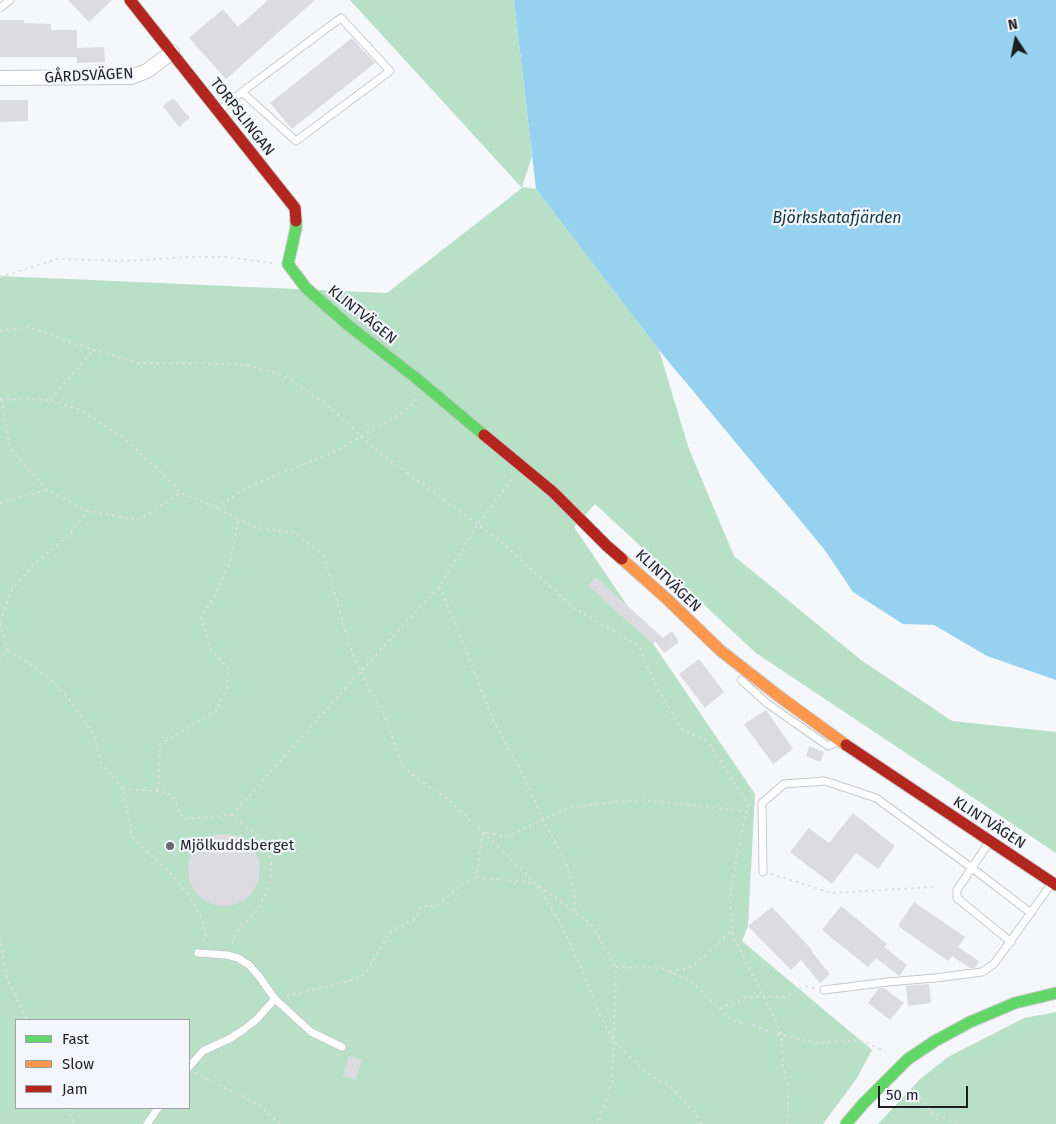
<!DOCTYPE html>
<html>
<head>
<meta charset="utf-8">
<style>
	body { margin:0 }
	#map { position:relative; width:1056px; height:1124px; overflow:hidden; background:#f5f7fb; font-family:"Fira Sans",sans-serif }
	canvas { display:block }
	.legend { position:absolute; left:15px; top:1019px; width:175px; height:90px; box-sizing:border-box; background:#f3f6fd; border:1px solid #9da0a5; margin:0; padding:6px 9px; list-style:none; font-size:15px; color:#1c1e21 }
	.legend li { display:flex; align-items:center; gap:10px; height:25px }
	.legend b { width:25px; border:1px solid #9da0a5 }
	.north { position:absolute; left:991px; top:15px; width:50px; height:50px; -webkit-text-stroke:4px #f3f6fd; paint-order:stroke; rotate:349deg; font-size:14px; font-weight:700; line-height:20px; text-align:center; color:#1c1e21 }
	.north::after { content:''; display:block; margin:auto; width:18px; height:22px; background:#1c1e21; clip-path:polygon(50% 0,100% 100%,50% 72%,0 100%) }
	.scale { position:absolute; left:878px; top:1086px; width:90px; height:22px; box-sizing:border-box; border:2px solid #1c1e21; border-top:0; padding-left:6px; font-size:15px; line-height:18px; white-space:nowrap; color:#1c1e21; -webkit-text-stroke:4px #f3f6fd; paint-order:stroke }
</style>
</head>
<body>
<div id="map">
<canvas width="1056" height="1124"></canvas>
<ul class="legend">
<li><b style="height:6px;background:#63d668"></b>Fast</li>
<li><b style="height:6px;background:#ff974d"></b>Slow</li>
<li><b style="height:6px;background:#b3261e"></b>Jam</li>
</ul>
<div class="north">N</div>
<div class="scale">50 m</div>
</div>
<script>
const g = document.querySelector('canvas').getContext('2d');
g.lineJoin = 'round';
function paint(path, color) { g.fillStyle = color; g.fill(path, 'evenodd'); }
const shape = rows => new Path2D(rows.map(r => 'M' + r).join(''));
function stroke(path, color, width, dash) { g.strokeStyle = color; g.lineWidth = width; g.lineCap = dash ? 'butt' : 'round'; g.setLineDash(dash || []); g.stroke(path); }
function write(font, color, halo, rows, align = 'center') {
  g.font = font + ' "Fira Sans",sans-serif'; g.lineWidth = 4.5; g.setLineDash([]); g.textBaseline = 'middle'; g.strokeStyle = halo; g.fillStyle = color; for (const [text, x, y, turn = 0] of rows) {
    g.save(); g.translate(x, y); g.rotate((+turn || 0) * Math.PI / 180); g.textAlign = isNaN(turn) ? turn : align; if (halo) g.strokeText(text, 0, 0); g.fillText(text, 0, 0); g.restore();
  }
}
paint(shape([
	[350,0,514,0,532,156,522,187,536,189,659,350,689,449,734,556,861,660,952,721,1056,732,1056,853,756,653,595,504,574,527,755,794,748,926,742,941,872,1050,857,1078,823,1124,0,1124,0,276,387,293,522,188],
	[16,1020,189,1020,189,1108,16,1108],
	[1056,1012,1056,1124,878,1124,919,1080,948,1057,1024,1018]
]), '#b7e0c7');
paint(shape([
	[514,0,1056,0,1056,680,987,656,934,625,903,624,853,592,824,549,659,350,536,189]
]), '#96d2ef');
paint(shape([
	[68,0,112,0,89,22],
	[268,0,315,0,226,79,189,38,223,9,238,27],
	[0,20,24,20,24,23,51,24,51,30,77,30,77,48,104,47,105,62,77,63,77,57,0,57],
	[352,38,375,63,292,129,270,103],
	[173,98,190,118,179,127,163,106],
	[0,100,28,100,28,121,0,122],
	[596,577,663,638,672,631,679,642,664,653,655,641,653,644,588,586],
	[699,659,724,692,705,708,679,674],
	[766,710,793,749,773,764,744,724],
	[809,746,824,752,820,762,806,756],
	[853,813,895,846,878,869,856,853,832,884,790,852,809,828,829,843],
	'188 870a36 36 0 1 1 72 0a36 36 0 1 1-72 0Z',
	[914,902,965,937,958,947,979,961,975,968,970,968,952,956,948,961,898,926],
	[841,906,887,944,884,947,907,965,899,976,876,958,868,967,822,930],
	[772,907,812,950,811,951,830,974,820,983,801,960,791,970,748,926],
	[929,984,931,1003,908,1006,906,986],
	[879,988,884,988,904,1003,890,1020,868,1003],
	[349,1056,362,1060,356,1080,343,1076]
]), '#dcdce0');
const lane = shape([
	[0,8,10,0],
	[219,111,242,92,323,31,341,18,390,71,296,141,242,92],
	[741,680,768,704,828,746,838,742],
	[990,841,957,890,957,898,1011,942],
	[763,872,762,803,784,784,825,781,876,798,972,868,1031,913],
	[824,990,888,982,935,978,982,972,994,964,1052,883],
	[275,999,311,1032,342,1047],
	[189,1067,203,1051,231,1038,243,1030,256,1020,275,999,258,975,249,965,238,958,227,955,198,953],
	[147,1124,158,1108]
]);
const street = shape([
	[0,78,131,77,147,71,172,52]
]);
const fast = shape([
	[296,221,296,228,288,264,306,288,348,325,416,378,484,435],
	[846,1124,863,1104,908,1059,935,1041,970,1022,1015,1003,1056,993]
]);
const slow = shape([
	[622,559,667,599,721,651,780,697,846,745]
]);
const jam = shape([
	[130,0,295,208,296,221],
	[484,435,553,492,607,546,622,559],
	[846,745,1056,885]
]);
stroke(lane, '#c7c9cc', 9);
stroke(street, '#c7c9cc', 16);
stroke(fast, '#c7c9cc', 13);
stroke(slow, '#c7c9cc', 13);
stroke(jam, '#c7c9cc', 13);
stroke(shape([
	[0,277,57,259,125,261,189,257,227,257,272,263],
	[0,331,29,327,78,345,137,363,202,363,245,365,283,375,331,408,377,451,498,539,574,608,639,646,657,688,682,729,708,742,748,804,738,849,730,898,733,936,775,1019,781,1035,783,1066,788,1086,787,1124],
	[0,399,50,400,78,409,120,435,161,472,181,493,208,504,258,528,296,533,324,557,352,653,361,671,369,690,382,708,403,768,446,798,483,832,535,883,591,924,616,967,612,1083,598,1124],
	[2,399,10,448,47,490,88,511],
	[51,399,93,350],
	[0,503,47,490],
	[216,508,250,486,339,450,361,436,404,412,417,399],
	[439,587,457,627,492,718,525,778,543,820,565,860,574,890,576,913],
	[0,622,11,591,33,565,66,538,88,511,138,520,181,493],
	[0,623,8,651,0,658],
	[8,651,24,660,47,676,69,699,94,735,101,763,123,789,132,837,177,880,192,900,203,922,206,936,202,944],
	[123,789,158,791,172,795,183,819,232,815,255,834,266,845,271,861,271,877,267,892,258,909,236,933,230,947],
	[158,791,160,744,216,711,227,688,228,668,211,650,201,618,216,593,229,564,239,519],
	[232,815,361,671,439,587,478,524,513,478],
	[771,874,832,893,933,887],
	[477,877,534,883],
	[537,886,558,919,582,970,599,1013,613,1040,644,1071,671,1087,696,1114,701,1124],
	[0,937,7,979,27,1020],
	[616,967,662,968,694,983,714,1004,732,1020,752,1025,781,1035,816,1043,860,1040,885,1051],
	[670,972,691,967,703,958,733,929],
	[287,996,337,984,356,979,365,974,390,932,415,919,422,906,436,906,463,884,476,877,483,832,507,837,567,808,613,802,644,800,745,811],
	[720,1009,746,997,785,997,804,986,814,988],
	[195,1073,258,1104,280,1124],
	[913,1087,940,1124],
	[66,1108,75,1124],
	[931,1111,956,1124]
]), '#dddedf', 2, [2.5, 4]);
stroke(lane, '#fefefe', 7);
stroke(street, '#fefefe', 14);
stroke(fast, '#63d668', 11);
stroke(slow, '#ff974d', 11);
stroke(jam, '#b3261e', 11);
for (const [x, y, r, color] of [
	[170,846,5,"#686a6d"]
]) { const dot = new Path2D(); dot.arc(x, y, r, 0, 2 * Math.PI); g.fillStyle = color; g.fill(dot); stroke(dot, '#f3f6fd', 2); }
write('15px', '#1c1e21', '#f3f6fd', [
	["GÅRDSVÄGEN",89,76,-3],
	["TORPSLINGAN",242,117,52],
	["KLINTVÄGEN",362,315,39],
	["KLINTVÄGEN",668,581,43],
	["KLINTVÄGEN",989,823,33]
]);
write('15px', '#1c1e21', '#f3f6fd', [
	["Mjölkuddsberget",180,846]
], 'left');
write('italic 16px', '#0f3546', '#f3f6fd', [
	["Björkskatafjärden",837,219]
]);
</script>
</body>
</html>
